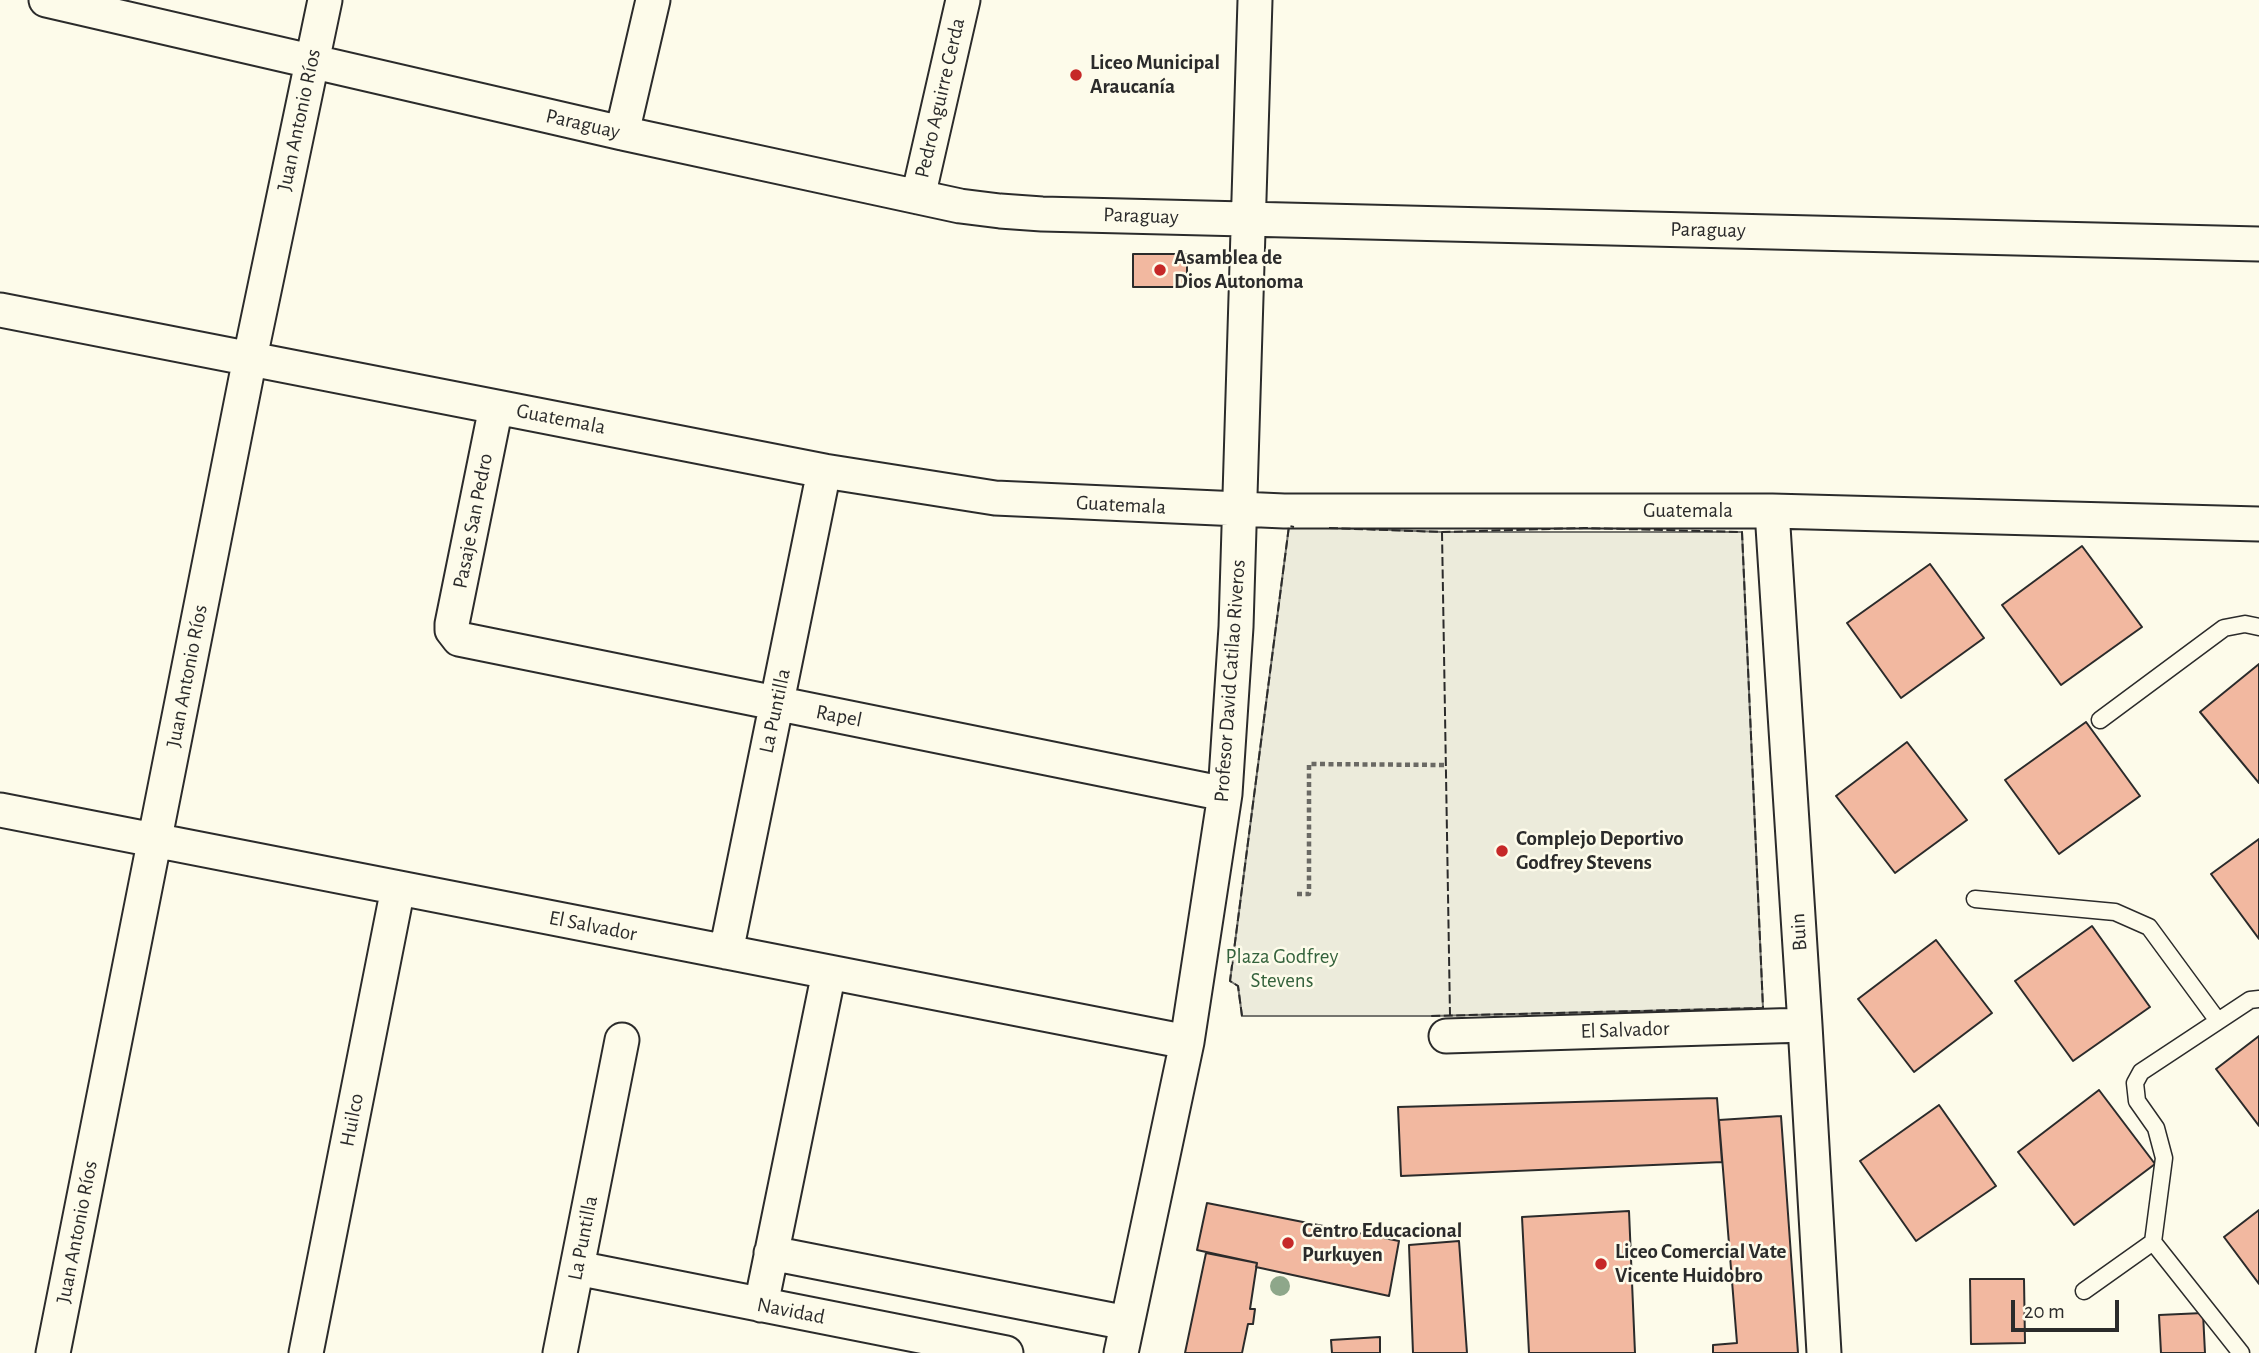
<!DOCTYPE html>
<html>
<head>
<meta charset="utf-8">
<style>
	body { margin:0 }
	#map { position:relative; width:2259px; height:1353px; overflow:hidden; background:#fdfbea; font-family:"Alegreya Sans",sans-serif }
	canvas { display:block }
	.scale { position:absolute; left:2011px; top:1300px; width:108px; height:32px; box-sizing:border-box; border:4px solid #2b2b2b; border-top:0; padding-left:9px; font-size:21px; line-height:24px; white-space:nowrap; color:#2b2b2b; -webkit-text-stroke:5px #fdfbea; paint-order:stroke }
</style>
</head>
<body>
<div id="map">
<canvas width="2259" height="1353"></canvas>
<div class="scale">20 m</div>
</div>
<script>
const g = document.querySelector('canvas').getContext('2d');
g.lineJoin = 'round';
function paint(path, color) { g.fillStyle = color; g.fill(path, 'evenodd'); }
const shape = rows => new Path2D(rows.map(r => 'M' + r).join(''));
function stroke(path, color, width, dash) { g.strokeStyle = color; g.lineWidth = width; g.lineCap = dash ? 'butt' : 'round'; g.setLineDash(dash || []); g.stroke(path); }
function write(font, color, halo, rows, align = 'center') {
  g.font = font + ' "Alegreya Sans",sans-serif'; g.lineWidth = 5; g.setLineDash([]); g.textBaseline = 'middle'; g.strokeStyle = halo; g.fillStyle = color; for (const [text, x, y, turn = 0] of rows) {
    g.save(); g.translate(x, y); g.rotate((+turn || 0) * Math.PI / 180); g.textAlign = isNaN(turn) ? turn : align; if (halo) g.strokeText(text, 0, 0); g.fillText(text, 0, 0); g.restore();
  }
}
const green = shape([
	[1289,526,1442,532,1742,532,1763,1008,1431,1016,1242,1016,1238,986,1230,981,1289,526]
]);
paint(green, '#ecebdb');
stroke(green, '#74746e', 2);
const building = shape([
	[1133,254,1187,254,1187,287,1133,287,1133,254],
	[2082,546,2142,627,2061,685,2002,605,2082,546],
	[1930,564,1984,638,1901,698,1847,623,1930,564],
	[2259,664,2259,783,2200,712,2259,664],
	[2086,722,2140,796,2059,854,2005,780,2086,722],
	[1907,742,1967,820,1895,873,1836,796,1907,742],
	[2259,839,2259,939,2211,874,2259,839],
	[2092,926,2150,1007,2073,1061,2015,981,2092,926],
	[1936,940,1992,1013,1914,1072,1858,999,1936,940],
	[2259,1036,2259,1126,2216,1069,2259,1036],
	[2099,1090,2155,1164,2074,1225,2018,1152,2099,1090],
	[1717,1098,1722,1162,1401,1176,1398,1107,1717,1098],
	[1939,1105,1996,1186,1916,1241,1860,1161,1939,1105],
	[1781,1116,1798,1353,1713,1353,1713,1345,1737,1343,1719,1120,1781,1116],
	[1207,1203,1399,1241,1389,1296,1256,1267,1257,1263,1197,1250,1207,1203],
	[2259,1210,2259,1284,2224,1237,2259,1210],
	[1629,1211,1635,1353,1529,1353,1522,1217,1629,1211],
	[1459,1241,1467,1353,1413,1353,1409,1245,1459,1241],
	[1206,1253,1257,1263,1250,1309,1255,1309,1253,1324,1248,1324,1242,1353,1185,1353,1206,1253],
	[1970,1279,2024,1279,2025,1343,1971,1344,1970,1279],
	[2203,1313,2205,1353,2161,1353,2159,1315,2203,1313],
	[1380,1337,1380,1353,1332,1353,1331,1340,1380,1337]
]);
paint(building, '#f2b8a0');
stroke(building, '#2b2b2b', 2);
const service = shape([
	[2100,720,2224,628,2245,624,2259,627],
	[1975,899,2115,912,2149,927,2218,1021],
	[2153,1242,2241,1353],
	[2084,1291,2153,1242,2164,1158,2156,1128,2137,1101,2135,1083,2141,1072,2250,1000,2259,999]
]);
const minor = shape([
	[46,0,622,133,960,206,1000,211,1042,214,2259,244],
	[622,133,653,0],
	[918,197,963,0],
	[0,310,824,471,995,498,1284,511,1772,511,2259,524],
	[496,407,452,624,452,630,459,639,1225,794],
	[1772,511,1805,1025,1824,1353],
	[0,810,1187,1042],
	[726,952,824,471],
	[1446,1036,1805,1025],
	[771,1253,1127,1323],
	[577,1268,1006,1353],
	[761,1305,829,972],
	[53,1353,250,358,325,0],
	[306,1353,398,888],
	[560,1353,622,1040],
	[1121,1353,1187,1042,1225,794,1236,627,1255,0]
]);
stroke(service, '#2b2b2b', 19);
stroke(minor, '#2b2b2b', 37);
stroke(shape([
	[1297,894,1309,894,1309,764,1446,765]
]), '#6a6964', 4.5, [5, 3.5]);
stroke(service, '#fdfbea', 16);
stroke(minor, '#fdfbea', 33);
stroke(shape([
	[1329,528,1442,532,1584,528,1742,532,1763,1008,1431,1016],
	[1442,532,1450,1015],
	[1242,1016,1238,986,1230,981,1289,526,1294,527]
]), '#2b2b2b', 2, [9, 3.5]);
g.fillStyle = '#8ea78a';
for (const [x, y] of [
	[1280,1286]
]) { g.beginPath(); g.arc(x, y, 10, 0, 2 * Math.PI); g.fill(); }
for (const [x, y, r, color] of [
	[1076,75,7,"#c62828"],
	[1160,270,7,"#c62828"],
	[1502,851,7,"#c62828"],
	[1288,1243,7,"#c62828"],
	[1601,1264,7,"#c62828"]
]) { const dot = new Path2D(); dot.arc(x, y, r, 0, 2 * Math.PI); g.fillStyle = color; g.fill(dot); stroke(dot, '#fdfbea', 2.5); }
write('bold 21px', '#2b2b2b', '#fdfbea', [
	["Liceo Municipal",1090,63],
	["Araucanía",1090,87],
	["Asamblea de",1174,258],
	["Dios Autonoma",1174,282],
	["Complejo Deportivo",1516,839],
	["Godfrey Stevens",1516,863],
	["Centro Educacional",1302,1231],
	["Purkuyen",1302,1255],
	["Liceo Comercial Vate",1615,1252],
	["Vicente Huidobro",1615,1276]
], 'left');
write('21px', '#2b2b2b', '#fdfbea', [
	["Pedro Aguirre Cerda",940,98,-77],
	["Juan Antonio Ríos",299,120,-78],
	["Paraguay",583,124,13],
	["Paraguay",1141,216,2],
	["Paraguay",1708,230,1],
	["Guatemala",561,419,11],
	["Guatemala",1121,505,3],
	["Guatemala",1688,511],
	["Pasaje San Pedro",473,521,-79],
	["Juan Antonio Ríos",187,676,-79],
	["Profesor David Catilao Riveros",1230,681,-86],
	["La Puntilla",775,711,-78],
	["Rapel",839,716,11],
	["El Salvador",593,926,11],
	["Buin",1799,932,-94],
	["El Salvador",1625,1030,-2],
	["Huilco",352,1120,-79],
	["Juan Antonio Ríos",77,1232,-79],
	["La Puntilla",583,1238,-79],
	["Navidad",791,1311,11]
]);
write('21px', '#34623c', '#fdfbea', [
	["Plaza Godfrey",1282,957],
	["Stevens",1282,981]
]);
</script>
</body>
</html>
